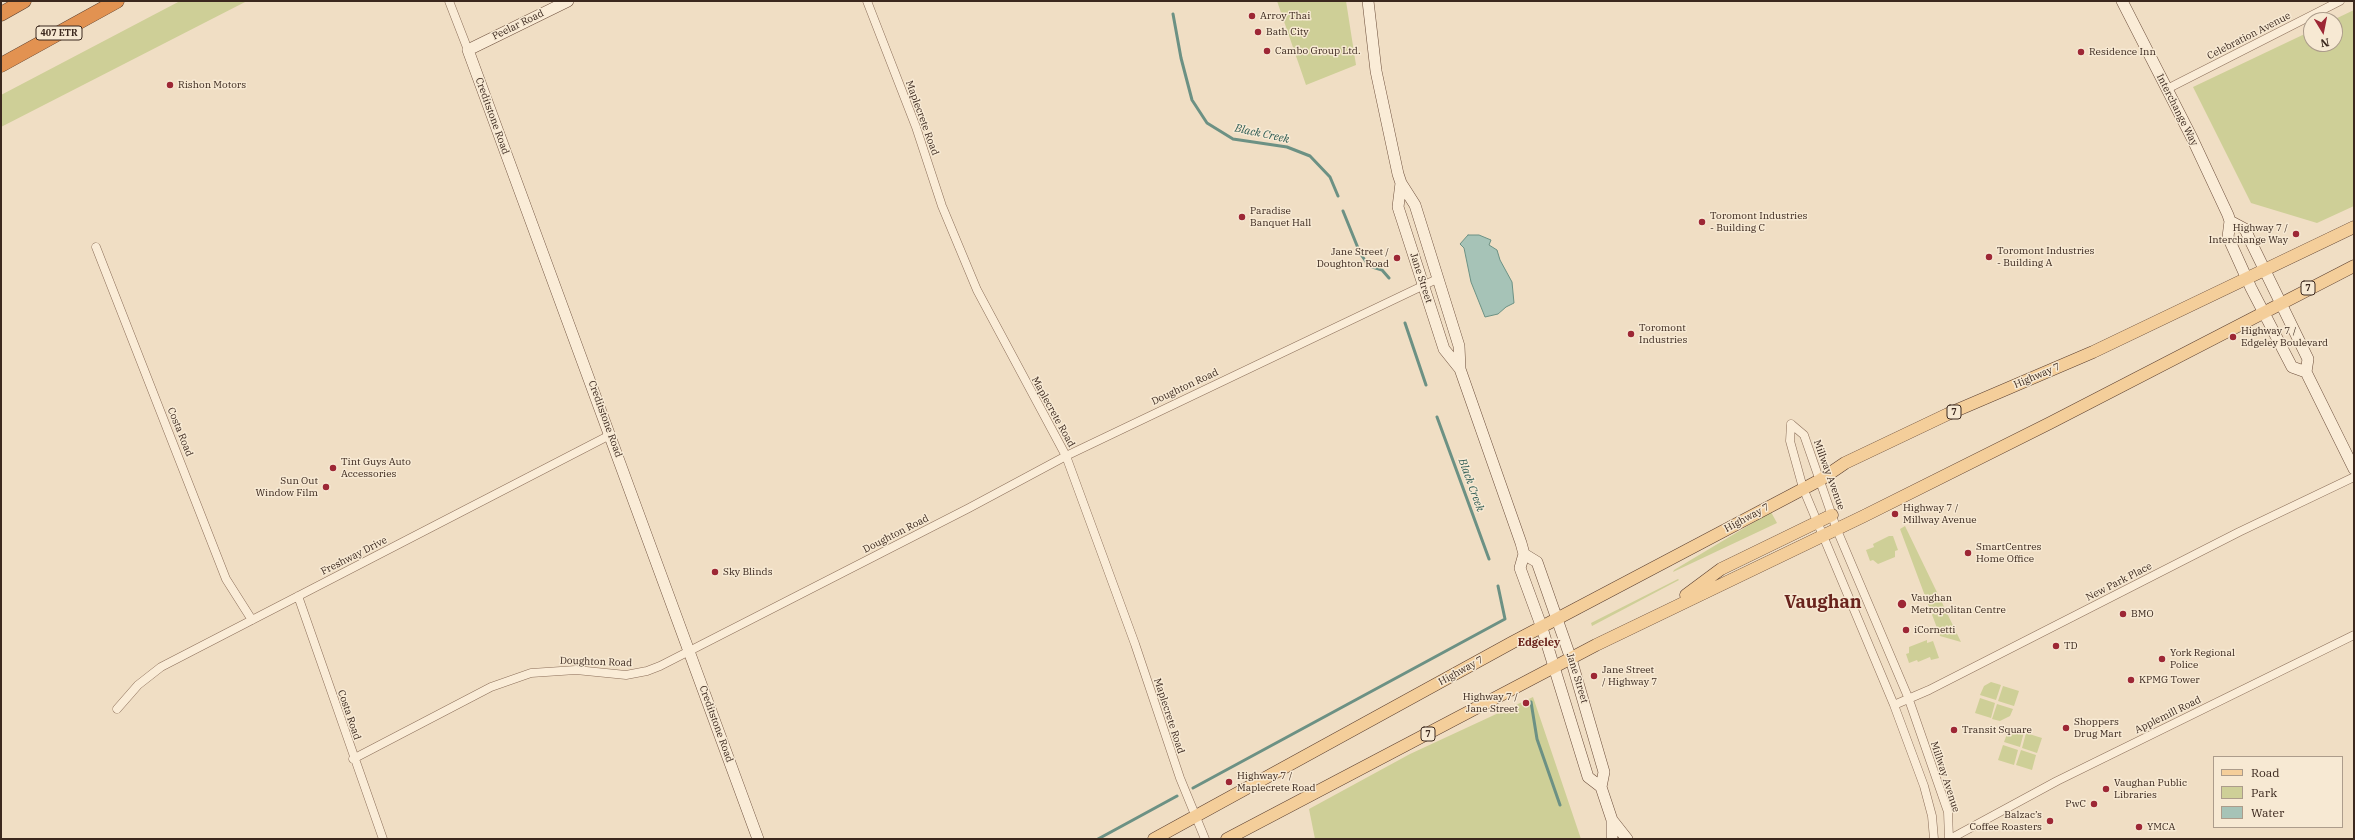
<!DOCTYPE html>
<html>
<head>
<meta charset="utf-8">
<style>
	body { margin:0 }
	#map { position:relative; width:2355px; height:840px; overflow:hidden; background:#f0dec4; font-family:"IBM Plex Serif",serif }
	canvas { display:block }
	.frame { position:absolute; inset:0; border:2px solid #3b281e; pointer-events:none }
	.legend { position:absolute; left:2213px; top:756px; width:130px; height:72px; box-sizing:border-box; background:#f7e9d3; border:1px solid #ac9c8b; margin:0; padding:5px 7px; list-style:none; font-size:12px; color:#3b281e }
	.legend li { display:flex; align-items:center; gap:8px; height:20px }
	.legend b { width:20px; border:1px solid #ac9c8b }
	.north { position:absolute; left:2303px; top:12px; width:40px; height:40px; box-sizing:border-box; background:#f7e9d3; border:1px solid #ac9c8b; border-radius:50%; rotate:170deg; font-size:11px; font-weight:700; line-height:16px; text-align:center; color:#3b281e }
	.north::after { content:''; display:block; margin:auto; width:14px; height:18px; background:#9d2735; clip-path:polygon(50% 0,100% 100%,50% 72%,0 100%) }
</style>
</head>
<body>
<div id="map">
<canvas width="2355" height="840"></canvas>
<div class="frame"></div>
<ul class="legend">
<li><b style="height:5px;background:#f4ce9a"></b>Road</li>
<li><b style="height:11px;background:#cecf97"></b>Park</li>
<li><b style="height:11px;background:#a6c3b7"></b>Water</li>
</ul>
<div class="north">N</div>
</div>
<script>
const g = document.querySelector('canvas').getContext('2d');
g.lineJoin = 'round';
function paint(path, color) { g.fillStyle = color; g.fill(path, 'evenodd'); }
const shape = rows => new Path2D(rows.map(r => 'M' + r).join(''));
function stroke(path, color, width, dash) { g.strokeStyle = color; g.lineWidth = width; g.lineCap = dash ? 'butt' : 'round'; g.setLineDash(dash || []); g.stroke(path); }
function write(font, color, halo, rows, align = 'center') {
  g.font = font + ' "IBM Plex Serif",serif'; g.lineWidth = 3; g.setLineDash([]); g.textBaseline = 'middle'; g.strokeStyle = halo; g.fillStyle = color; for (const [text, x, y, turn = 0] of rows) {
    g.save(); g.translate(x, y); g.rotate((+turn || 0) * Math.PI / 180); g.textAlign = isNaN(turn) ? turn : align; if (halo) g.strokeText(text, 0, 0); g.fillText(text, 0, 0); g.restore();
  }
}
paint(shape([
	[180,1,247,1,1,127,1,95],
	[1277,1,1346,1,1356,65,1306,85],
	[2354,10,2354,206,2317,223,2251,203,2193,87,2311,31,2311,44,2335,44,2333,20],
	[1771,512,1777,523,1673,572,1674,570],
	[1905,526,1961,642,1940,636,1900,529],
	[1889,536,1893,536,1898,550,1895,551,1895,557,1878,564,1873,560,1870,561,1866,550,1874,547,1873,544],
	[1678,579,1679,580,1592,626,1591,623],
	[1927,640,1927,643,1933,641,1939,658,1931,660,1930,657,1918,662,1917,660,1909,663,1906,654,1909,653,1909,647],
	[1991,682,2001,685,1996,700,1980,695,1984,686],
	[2003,686,2019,691,2014,706,1998,701],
	[1533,697,1581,839,1315,839,1309,809,1410,754],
	[1980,698,1995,703,1991,718,1975,713],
	[1997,704,2013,709,2010,716,2000,721,1992,719],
	[2016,729,2024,732,2020,747,2004,742,2007,734],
	[2026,733,2042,738,2037,753,2022,748],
	[2003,745,2018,750,2014,765,1998,760],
	[2021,750,2036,755,2032,770,2016,765]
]), '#cecf97');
const water = shape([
	[1468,235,1479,235,1491,240,1489,245,1497,250,1500,260,1512,282,1514,303,1506,307,1498,314,1485,317,1471,282,1464,248,1460,244,1468,235]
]);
paint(water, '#a6c3b7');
stroke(water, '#6c9184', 1);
stroke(shape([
	[1173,14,1181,58,1192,100,1207,123,1233,139,1287,147,1310,156,1330,177,1338,196],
	[1343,211,1360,253,1369,266,1382,270,1389,278],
	[1405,323,1426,385],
	[1437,417,1489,559],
	[1531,702,1537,739,1560,805],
	[1193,788,1505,619,1498,586],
	[1098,839,1177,796]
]), '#6c9184', 3);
const street = shape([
	[449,1,468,50],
	[867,1,916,127,942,206,977,290,1066,456,1135,644,1180,778,1205,839],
	[2167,89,2340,1],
	[96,247,226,579,252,620],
	[1791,424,1804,435,1837,530,1908,697,1948,812,1949,839],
	[1791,424,1790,441,1803,488,1894,705,1924,786,1932,816,1934,839],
	[298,596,383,839],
	[1894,705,1929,690,2239,532,2354,477],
	[117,709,138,685,161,667,610,435],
	[353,759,491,687,531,673,576,670,626,675,647,671,660,666,969,508,1066,456,1437,279],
	[1950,839,2057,781,2354,635]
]);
const secondary = shape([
	[568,1,468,50,758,839],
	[1368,1,1376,71,1398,174,1401,183,1415,205,1459,346,1460,369,1521,543,1524,554,1520,568,1542,628,1588,777,1601,787],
	[2122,1,2192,138,2228,215,2230,221,2228,237,2251,288,2292,367,2306,372],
	[1401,183,1398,207,1444,349,1460,369],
	[2230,221,2245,229,2250,240,2308,359,2306,372,2354,469],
	[1524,554,1537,562,1571,659,1604,772,1601,787,1612,820,1612,839],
	[1612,820,1627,839]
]);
const primary = shape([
	[1686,595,1721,569,1832,515],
	[1154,839,1513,642,1820,480,1845,463,1948,414,2093,352,2354,227],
	[1227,839,1596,645,1864,516,2050,423,2354,266]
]);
const highway = shape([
	[1,14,24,1],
	[1,65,117,1]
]);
stroke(street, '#8b6e59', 9);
stroke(secondary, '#6d4f3c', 12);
stroke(primary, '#593d2e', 13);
stroke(highway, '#593d2e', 15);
stroke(street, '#faecd7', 8);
stroke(secondary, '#faecd7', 11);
stroke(primary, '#f4ce9a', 12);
stroke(highway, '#e29251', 14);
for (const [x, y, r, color] of [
	[1252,16,4,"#9d2735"],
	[1258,32,4,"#9d2735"],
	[1267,51,4,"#9d2735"],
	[2081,52,4,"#9d2735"],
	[170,85,4,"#9d2735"],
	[1242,217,4,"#9d2735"],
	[1702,222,4,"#9d2735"],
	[2296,234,4,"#9d2735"],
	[1989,257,4,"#9d2735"],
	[1397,258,4,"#9d2735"],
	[1631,334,4,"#9d2735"],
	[2233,337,4,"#9d2735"],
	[333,468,4,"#9d2735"],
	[326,487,4,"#9d2735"],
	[1895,514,4,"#9d2735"],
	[1968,553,4,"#9d2735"],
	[715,572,4,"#9d2735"],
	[1902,604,5,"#9d2735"],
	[2123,614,4,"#9d2735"],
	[1906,630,4,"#9d2735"],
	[2056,646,4,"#9d2735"],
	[2162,659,4,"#9d2735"],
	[1594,676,4,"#9d2735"],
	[2131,680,4,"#9d2735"],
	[1526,703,4,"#9d2735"],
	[2066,728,4,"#9d2735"],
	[1954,730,4,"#9d2735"],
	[1229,782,4,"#9d2735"],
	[2106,789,4,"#9d2735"],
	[2094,804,4,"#9d2735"],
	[2050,821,4,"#9d2735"],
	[2139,827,4,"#9d2735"]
]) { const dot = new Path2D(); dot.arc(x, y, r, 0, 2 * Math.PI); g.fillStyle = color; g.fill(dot); stroke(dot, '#f7e9d3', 1.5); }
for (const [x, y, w] of [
	[59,33,46],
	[2308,288,14],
	[1954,412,14],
	[1428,734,14]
]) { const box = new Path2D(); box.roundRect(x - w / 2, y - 7, w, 14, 3); g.fillStyle = '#f7e9d3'; g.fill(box); stroke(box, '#3b281e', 1); }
write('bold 9px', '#3b281e', null, [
	["407 ETR",59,33],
	["7",2308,288],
	["7",1954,412],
	["7",1428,734]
]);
write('10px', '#3b281e', '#f7e9d3', [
	["Arroy Thai",1260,16],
	["Bath City",1266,32],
	["Cambo Group Ltd.",1275,51],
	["Residence Inn",2089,52],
	["Rishon Motors",178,85],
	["Paradise",1250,211],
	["Banquet Hall",1250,223],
	["Toromont Industries",1710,216],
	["- Building C",1710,228],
	["Highway 7 /",2288,228,"right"],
	["Interchange Way",2288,240,"right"],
	["Toromont Industries",1997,251],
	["- Building A",1997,263],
	["Jane Street /",1389,252,"right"],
	["Doughton Road",1389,264,"right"],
	["Toromont",1639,328],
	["Industries",1639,340],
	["Highway 7 /",2241,331],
	["Edgeley Boulevard",2241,343],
	["Tint Guys Auto",341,462],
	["Accessories",341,474],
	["Sun Out",318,481,"right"],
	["Window Film",318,493,"right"],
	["Highway 7 /",1903,508],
	["Millway Avenue",1903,520],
	["SmartCentres",1976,547],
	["Home Office",1976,559],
	["Sky Blinds",723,572],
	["Vaughan",1911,598],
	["Metropolitan Centre",1911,610],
	["BMO",2131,614],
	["iCornetti",1914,630],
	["TD",2064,646],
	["York Regional",2170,653],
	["Police",2170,665],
	["Jane Street",1602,670],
	["/ Highway 7",1602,682],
	["KPMG Tower",2139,680],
	["Highway 7 /",1518,697,"right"],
	["Jane Street",1518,709,"right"],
	["Shoppers",2074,722],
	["Drug Mart",2074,734],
	["Transit Square",1962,730],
	["Highway 7 /",1237,776],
	["Maplecrete Road",1237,788],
	["Vaughan Public",2114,783],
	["Libraries",2114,795],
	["PwC",2086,804,"right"],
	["Balzac’s",2042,815,"right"],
	["Coffee Roasters",2042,827,"right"],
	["YMCA",2147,827]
], 'left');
write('10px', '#3b281e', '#f7e9d3', [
	["Peelar Road",518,25,-26],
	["Celebration Avenue",2249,36,-27],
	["Interchange Way",2177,110,63],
	["Creditstone Road",492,116,70],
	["Maplecrete Road",922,118,70],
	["Jane Street",1421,278,72],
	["Highway 7",2037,376,-23],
	["Doughton Road",1185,387,-25],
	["Maplecrete Road",1053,412,61],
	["Creditstone Road",605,419,70],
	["Costa Road",180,432,68],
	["Millway Avenue",1829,475,70],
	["Highway 7",1747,518,-28],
	["Doughton Road",896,534,-27],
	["Freshway Drive",354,556,-27],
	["New Park Place",2119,582,-27],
	["Doughton Road",596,662,2],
	["Highway 7",1461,671,-29],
	["Jane Street",1577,678,73],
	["Costa Road",349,715,71],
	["Applemill Road",2168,715,-26],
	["Maplecrete Road",1169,716,72],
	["Creditstone Road",716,724,70],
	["Millway Avenue",1945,777,72]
]);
write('italic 11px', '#2d5b53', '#f7e9d3', [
	["Black Creek",1262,134,12],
	["Black Creek",1471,485,70]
]);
write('bold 11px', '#69231c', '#f7e9d3', [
	["Edgeley",1539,643]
]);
write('bold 18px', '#69231c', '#f7e9d3', [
	["Vaughan",1823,603]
]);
</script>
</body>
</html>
